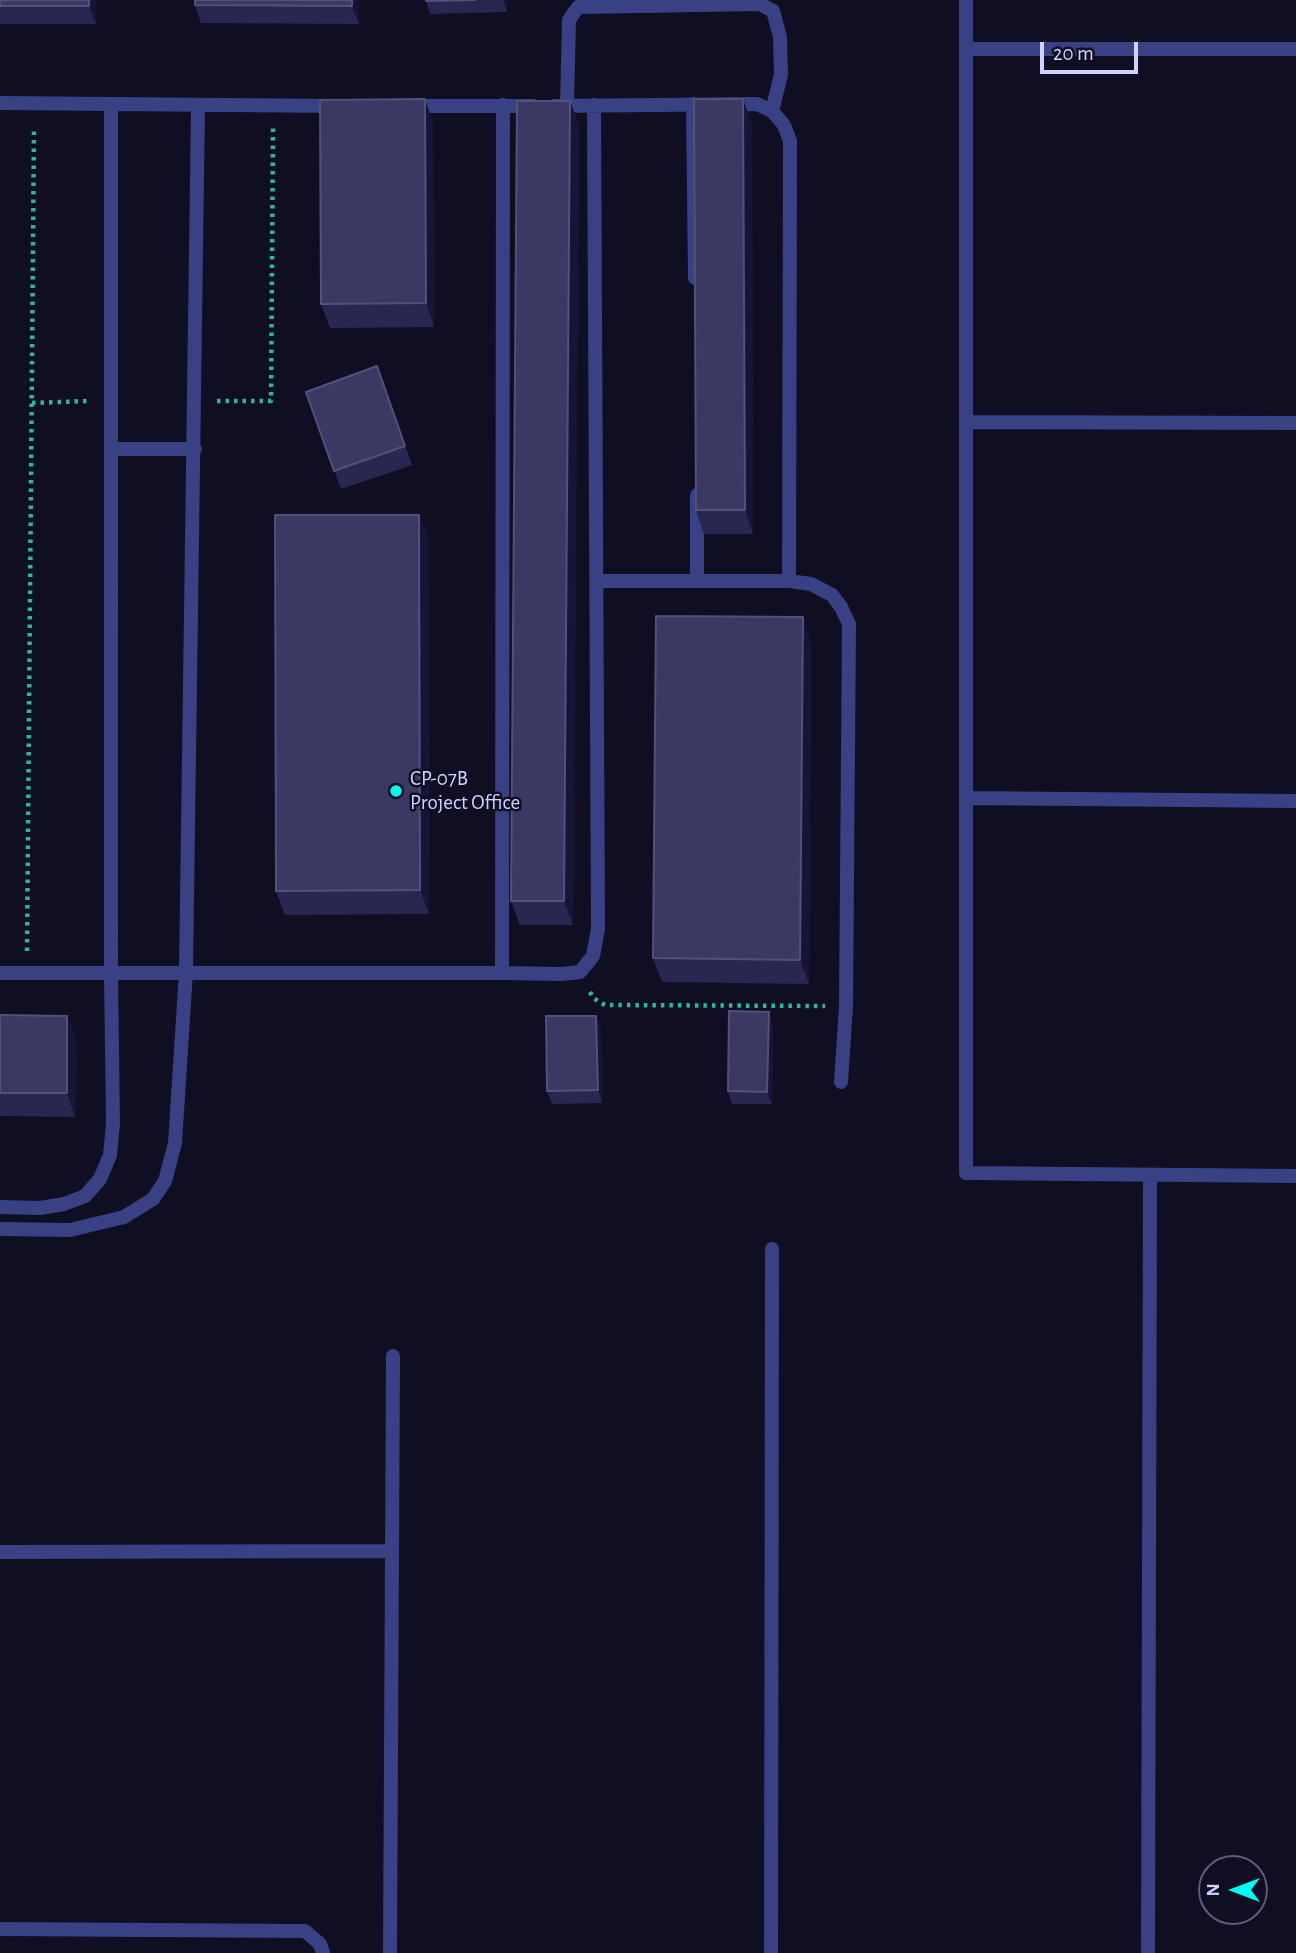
<!DOCTYPE html>
<html>
<head>
<meta charset="utf-8">
<style>
	body { margin:0 }
	#map { position:relative; width:1296px; height:1953px; overflow:hidden; background:#0f0e23; font-family:"Alegreya Sans",sans-serif }
	canvas { display:block }
	.north { position:absolute; left:1198px; top:1855px; width:70px; height:70px; box-sizing:border-box; background:#0f0e23; border:2px solid #5c5c7b; border-radius:50%; rotate:270deg; font-size:19px; font-weight:700; line-height:28px; text-align:center; color:#d0d1ff }
	.north::after { content:''; display:block; margin:auto; width:24px; height:32px; background:#00fbf1; clip-path:polygon(50% 0,100% 100%,50% 72%,0 100%) }
	.scale { position:absolute; left:1040px; top:42px; width:98px; height:32px; box-sizing:border-box; border:4px solid #d0d1ff; border-top:0; padding-left:9px; font-size:21px; line-height:24px; white-space:nowrap; color:#d0d1ff; -webkit-text-stroke:5px #0f0e23; paint-order:stroke }
</style>
</head>
<body>
<div id="map">
<canvas width="1296" height="1953"></canvas>
<div class="north">N</div>
<div class="scale">20 m</div>
</div>
<script>
const g = document.querySelector('canvas').getContext('2d');
g.lineJoin = 'round';
const shape = rows => new Path2D(rows.map(r => 'M' + r).join(''));
function stroke(path, color, width, dash) { g.strokeStyle = color; g.lineWidth = width; g.lineCap = dash ? 'butt' : 'round'; g.setLineDash(dash || []); g.stroke(path); }
function paint(path, color) { g.fillStyle = color; g.fill(path, 'evenodd'); }
function write(font, color, halo, rows, align = 'center') {
  g.font = font + ' "Alegreya Sans",sans-serif'; g.lineWidth = 5; g.setLineDash([]); g.textBaseline = 'middle'; g.strokeStyle = halo; g.fillStyle = color; for (const [text, x, y, turn = 0] of rows) {
    g.save(); g.translate(x, y); g.rotate((+turn || 0) * Math.PI / 180); g.textAlign = isNaN(turn) ? turn : align; if (halo) g.strokeText(text, 0, 0); g.fillText(text, 0, 0); g.restore();
  }
}
stroke(shape([
	[217,401,271,401,273,128],
	[32,403,87,401],
	[27,951,34,127],
	[590,992,593,998,605,1005,825,1006]
]), '#2eb59a', 4.5, [3.5, 5]);
stroke(shape([
	[0,103,338,106],
	[693,104,695,278],
	[407,106,534,106],
	[554,106,757,104,772,111,784,125,790,141,789,581],
	[567,106,569,20,578,7,760,4,773,11,780,37,781,75,772,111],
	[112,449,195,449],
	[697,495,697,581],
	[598,581,789,581,811,584,832,595,841,607,849,624,846,1006,841,1082],
	[0,973,502,973,503,105],
	[502,973,561,974,580,972,593,956,598,929,594,105],
	[0,1207,40,1208,64,1204,85,1196,100,1179,110,1155,113,1124,111,975,111,105],
	[0,1229,70,1230,124,1217,153,1199,165,1181,175,1143,186,972,198,106]
]), '#394083', 14);
stroke(shape([
	[966,0,966,1173,1296,1176],
	[966,49,1296,49],
	[966,422,1296,423],
	[966,798,1296,801],
	[0,1552,392,1551],
	[0,1929,305,1931,320,1944,323,1953],
	[390,1953,393,1356],
	[771,1953,772,1249],
	[1148,1953,1150,1175]
]), '#394083', 14);
paint(shape([
	[0,0,96,0,96,24,0,24],
	[195,0,359,0,359,24,201,23,195,5],
	[426,0,507,0,507,12,430,14],
	[425,99,433,123,434,327,330,328,321,304],
	[570,101,579,125,573,925,520,925,511,901],
	[752,123,753,534,704,534,696,510],
	[377,366,412,465,341,489,306,392],
	[419,515,428,539,429,914,285,915,276,891],
	[811,641,809,984,662,982,653,958],
	[0,1015,67,1016,76,1040,75,1117,0,1116],
	[596,1016,601,1028,602,1103,552,1104,547,1091],
	[773,1024,772,1104,732,1104,728,1091]
]), '#292751');
paint(shape([
	[89,0,96,0,96,24,89,6],
	[352,0,359,0,359,24,352,6],
	[503,0,507,0,507,12],
	[425,99,433,123,434,327,426,303],
	[743,99,752,123,753,534,745,510],
	[570,101,579,125,573,925,564,901],
	[419,515,428,539,429,914,420,890],
	[803,617,811,641,809,984,800,960],
	[769,1012,773,1024,772,1104,767,1092],
	[67,1016,76,1040,75,1117,67,1093],
	[596,1016,601,1028,602,1103,598,1090]
]), '#171537');
const building = shape([
	[0,0,89,0,89,6,0,6,0,0],
	[195,0,352,0,352,6,195,5,195,0],
	[426,0,475,0,426,1,426,0],
	[425,99,426,303,321,304,320,100,425,99],
	[694,99,743,99,745,510,696,510,694,99],
	[517,101,570,101,564,901,511,901,517,101],
	[377,366,405,446,334,471,306,392,377,366],
	[275,515,419,515,420,890,276,891,275,515],
	[656,616,803,617,800,960,653,958,656,616],
	[729,1011,769,1012,767,1092,728,1091,729,1011],
	[0,1015,67,1016,67,1093,0,1093,0,1015],
	[546,1016,596,1016,598,1090,547,1091,546,1016]
]);
paint(building, '#3b3964');
stroke(building, '#52517c', 2);
for (const [x, y, r, color] of [
	[396,791,7,"#00fbf1"]
]) { const dot = new Path2D(); dot.arc(x, y, r, 0, 2 * Math.PI); g.fillStyle = color; g.fill(dot); stroke(dot, '#0f0e23', 2.5); }
write('21px', '#d0d1ff', '#0f0e23', [
	["CP-07B",410,779],
	["Project Office",410,803]
], 'left');
</script>
</body>
</html>
